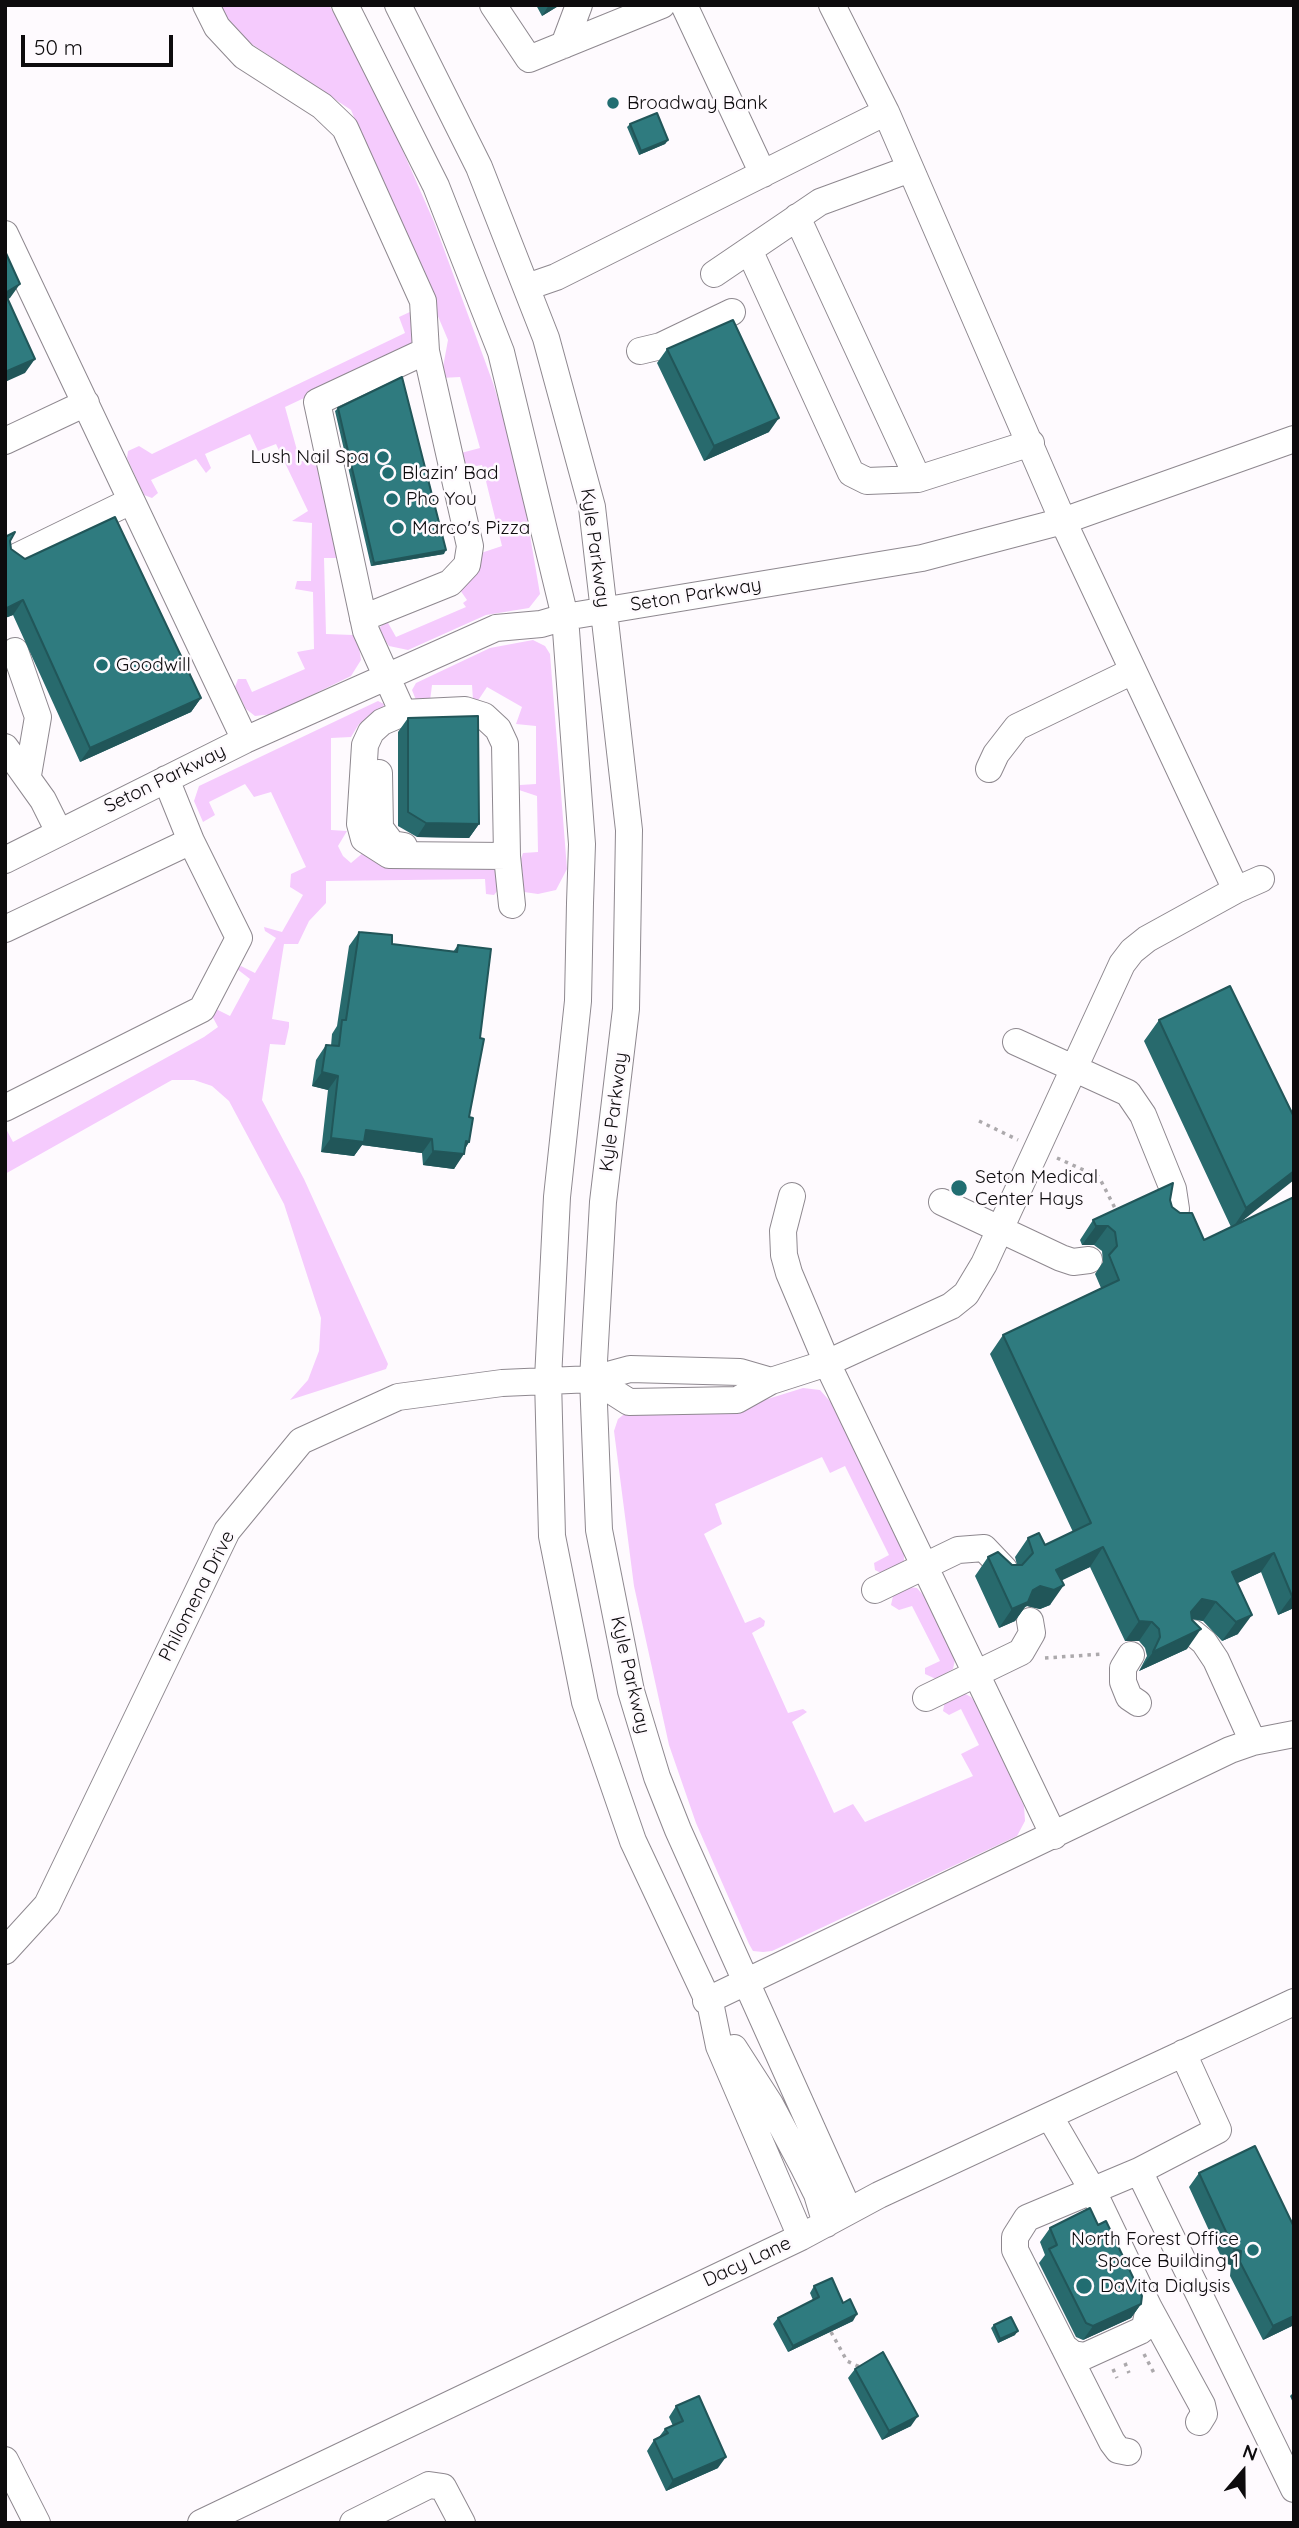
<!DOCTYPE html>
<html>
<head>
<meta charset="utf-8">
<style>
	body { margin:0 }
	#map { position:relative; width:1299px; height:2528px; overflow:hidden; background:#fefafe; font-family:Quicksand,sans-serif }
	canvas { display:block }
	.frame { position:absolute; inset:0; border:7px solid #0d0b0d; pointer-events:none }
	.north { position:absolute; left:1208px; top:2437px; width:70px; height:70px; -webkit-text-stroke:5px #fefafe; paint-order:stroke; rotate:20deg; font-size:19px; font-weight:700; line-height:28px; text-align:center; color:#0d0b0d }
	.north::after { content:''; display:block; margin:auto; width:24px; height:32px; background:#0d0b0d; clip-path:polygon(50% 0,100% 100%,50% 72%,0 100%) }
	.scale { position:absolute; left:21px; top:35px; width:152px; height:32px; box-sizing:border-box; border:4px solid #0d0b0d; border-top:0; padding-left:9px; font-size:21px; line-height:24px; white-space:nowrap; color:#0d0b0d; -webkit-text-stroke:5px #fefafe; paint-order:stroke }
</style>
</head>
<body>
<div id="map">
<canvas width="1299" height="2528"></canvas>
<div class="frame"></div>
<div class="north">N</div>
<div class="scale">50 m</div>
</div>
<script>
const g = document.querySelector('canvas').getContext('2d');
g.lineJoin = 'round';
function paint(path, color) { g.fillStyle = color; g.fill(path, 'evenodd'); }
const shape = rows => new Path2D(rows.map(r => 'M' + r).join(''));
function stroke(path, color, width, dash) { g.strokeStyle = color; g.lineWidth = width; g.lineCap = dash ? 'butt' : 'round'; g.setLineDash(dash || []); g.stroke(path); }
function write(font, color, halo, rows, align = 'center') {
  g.font = font + ' Quicksand,sans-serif'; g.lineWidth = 5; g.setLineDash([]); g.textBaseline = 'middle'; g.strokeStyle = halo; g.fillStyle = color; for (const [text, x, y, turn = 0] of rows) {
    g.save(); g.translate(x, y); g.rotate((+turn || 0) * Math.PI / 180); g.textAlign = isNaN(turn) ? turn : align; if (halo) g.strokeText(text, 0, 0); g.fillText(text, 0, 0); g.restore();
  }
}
paint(shape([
	[225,5,329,5,350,42,392,126,434,222,493,383,518,465,540,594,529,608,486,615,408,650,389,646,380,634,379,628,387,621,396,637,466,607,463,603,467,600,460,590,481,553,502,546,482,465,471,467,464,464,461,453,480,448,460,377,441,378,448,340,351,110,241,37,227,20,222,8],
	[412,311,424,337,411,348,285,407,300,461,318,461,340,558,324,558,326,634,353,635,358,641,361,660,351,676,273,714,255,716,246,709,235,687,238,679,246,679,252,692,305,669,297,652,314,649,313,592,295,589,297,581,311,581,312,523,292,521,308,511,276,444,258,451,250,434,205,454,211,468,206,473,196,459,151,480,158,493,152,498,144,495,127,458,128,451,139,446,152,454,405,333,399,317],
	[533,640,545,646,550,654,567,869,556,890,538,894,524,892,521,859,523,853,538,852,537,796,519,790,520,785,536,784,536,726,516,724,522,707,487,687,477,702,473,700,472,685,432,685,430,701,416,700,412,690,416,683,490,648],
	[378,701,384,704,383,708,359,724,351,737,331,738,331,830,347,831,338,846,343,856,351,863,364,852,494,863,498,890,494,895,486,894,485,879,326,881,326,903,309,921,298,944,284,944,272,1019,289,1022,289,1027,285,1045,270,1044,262,1100,304,1179,388,1364,386,1369,290,1400,308,1380,319,1351,321,1318,284,1204,229,1101,212,1086,194,1080,172,1080,5,1174,5,1127,13,1142,204,1037,218,1027,211,1014,216,1009,230,1016,250,979,237,969,241,966,255,973,276,938,265,931,264,927,282,932,303,895,290,887,291,874,306,867,271,792,254,797,245,784,209,802,215,815,203,822,194,801,199,786],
	[803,1388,820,1390,835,1407,904,1553,904,1561,900,1567,883,1574,875,1570,874,1563,889,1555,845,1466,830,1473,822,1457,715,1504,722,1524,704,1534,745,1623,760,1617,765,1621,764,1626,752,1633,788,1713,803,1709,807,1712,792,1722,834,1813,853,1804,865,1822,973,1776,961,1754,979,1745,961,1709,949,1715,943,1711,945,1700,962,1692,971,1697,976,1703,1024,1806,1025,1821,1017,1836,772,1951,763,1952,753,1951,749,1944,696,1823,669,1745,634,1586,614,1431,618,1419,627,1412,758,1402],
	[910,1587,917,1588,924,1596,955,1660,953,1669,936,1679,925,1674,925,1668,940,1661,912,1606,899,1610,891,1605,893,1596]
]), '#f5cbfd');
const minor = shape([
	[206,5,217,27,244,56,322,106,345,128,423,301,426,351],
	[345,5,436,186,501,352,565,617,582,844,580,903,578,1001,557,1197,548,1379,552,1536,585,1702,633,1841,711,2007,719,2046,801,2237],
	[398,5,479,167,546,338,592,507,629,830,626,1009,603,1202,593,1379,599,1530,631,1691,657,1777,678,1830,849,2211],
	[493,5,529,59,662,5],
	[684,5,763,174],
	[564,45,579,5],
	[797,217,918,479,1031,443],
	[5,234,245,740],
	[750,252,851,473,867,481,918,479],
	[714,274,820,202,910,169],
	[527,287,556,277,886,112,832,5],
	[640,351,661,346,732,312],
	[5,441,86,403],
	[16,557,131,501],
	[363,618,450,583,467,565,470,546,426,351,317,402,366,631,403,713,382,722,371,732,365,745,360,824,364,839,389,855,507,856,505,744,498,729,484,716,465,710,403,713],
	[15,651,38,717,28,775],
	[5,747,43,800,59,832],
	[989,769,996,754,1017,727,1133,671],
	[379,773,380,828,392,844,404,846],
	[507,856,512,905],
	[5,860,245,740,496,628,541,624,565,617,922,558,1063,521,1294,439],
	[1236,890,1261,879],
	[5,929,191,841],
	[1016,1042,1128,1093,1143,1115,1173,1189,1176,1209,1172,1218],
	[5,1108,202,1009,239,938,191,841,166,779],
	[792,1196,783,1231,784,1255,789,1273,827,1363,1054,1836],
	[942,1202,1061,1258,1073,1262,1089,1260],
	[593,1379,629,1402,737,1400,771,1381,827,1363,951,1306,966,1294,984,1264,1122,964,1132,951,1147,939,1236,890,1063,521,886,112],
	[875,1590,958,1550,984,1548,1004,1569],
	[1193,1633,1204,1642,1216,1660,1253,1742],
	[1131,1655,1123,1668,1123,1682,1129,1697,1138,1703],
	[926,1698,1021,1652,1032,1633,1030,1621],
	[5,1951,47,1905,227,1531,301,1441,398,1397,502,1383,593,1379,630,1369,740,1372,771,1381],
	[706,2001,1230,1750,1253,1742,1294,1734],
	[734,2048,770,2104,804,2168,817,2194,826,2224],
	[1183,2053,1218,2130,1139,2171,1294,2489],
	[1050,2117,1093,2191,1149,2308,1202,2405,1204,2414,1199,2422],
	[1064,2347,1073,2354,1085,2356,1140,2331,1145,2327,1149,2308],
	[1128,2452,1118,2450,1112,2442,1015,2250,1015,2237,1027,2218,1139,2171],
	[5,2460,37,2523],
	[201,2523,801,2237,879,2195,1294,2002],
	[353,2523,429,2485,443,2487,462,2523]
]);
stroke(minor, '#8e888f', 28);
stroke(shape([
	[979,1121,1018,1140],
	[1057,1158,1099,1177,1118,1214],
	[1045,1658,1103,1654],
	[831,2332,847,2361,862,2368],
	[1144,2354,1155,2375],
	[1125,2363,1129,2373],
	[1113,2369,1117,2378]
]), '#aca9ac', 3.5, [3.5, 5]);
stroke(minor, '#fff', 26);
paint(shape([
	[536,5,560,5,542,16],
	[630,124,668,140,665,144,639,155,627,127],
	[667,349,769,432,704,461,657,363],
	[338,408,444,554,371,566,335,411],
	[5,537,10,541,11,549,201,698,191,712,80,762,13,615,5,618],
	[408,718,479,824,469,838,417,837,398,826,398,732],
	[359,932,392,944,453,952,458,945,469,1142,454,1169,423,1165,422,1153,362,1145,354,1156,321,1152,328,1090,312,1086,316,1060,326,1045,331,1046,332,1034,337,1026,349,946],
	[1159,1020,1294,1117,1239,1223,1294,1197,1294,1608,1278,1615,1261,1572,1237,1583,1238,1634,1222,1641,1203,1621,1192,1619,1187,1649,1139,1671,1147,1656,1145,1648,1139,1641,1125,1641,1090,1567,1061,1580,1050,1605,1040,1609,1027,1606,1025,1607,1015,1621,999,1628,975,1576,988,1557,1012,1565,1017,1565,1015,1557,1028,1538,1045,1545,1073,1532,990,1354,1003,1335,1101,1288,1095,1274,1103,1262,1102,1251,1094,1245,1082,1245,1080,1240,1093,1220,1170,1200,1172,1207,1204,1240,1231,1227,1144,1041],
	[1199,2173,1294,2227,1294,2325,1263,2340,1230,2276,1231,2265,1224,2263,1189,2187],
	[1098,2225,1141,2304,1131,2318,1083,2340,1076,2337,1039,2263,1045,2255,1040,2242,1050,2228],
	[814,2286,843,2303,853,2321,788,2352,773,2324,778,2318,813,2300,810,2293],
	[994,2325,1015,2335,998,2343,991,2328],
	[855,2369,911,2426,882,2440,848,2378],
	[1294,2392,1294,2405,1290,2396],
	[676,2406,718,2468,666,2491,647,2451,654,2440,659,2437,665,2429,673,2426,669,2417]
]), '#286a6d');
paint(shape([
	[549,5,560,5,542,16],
	[668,140,665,144,639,155,641,151],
	[20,284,10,298,5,301,5,293],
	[35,359,25,373,5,382,5,372],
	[779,418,769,432,704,461,714,446],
	[446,550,444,554,371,566,374,563],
	[23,600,13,615,5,618,5,609],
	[201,698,191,712,80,762,90,748],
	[426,823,479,824,469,838,417,837],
	[322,1072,338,1076,328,1090,312,1086],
	[366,1130,432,1139,422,1153,362,1145,354,1156,321,1152,331,1138],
	[466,1141,469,1142,461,1154,464,1154,454,1169,423,1165,433,1151],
	[1294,1171,1294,1180,1232,1229,1246,1208],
	[1096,1226,1108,1226,1094,1245,1082,1245],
	[1103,1547,1090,1567,1046,1588,1064,1585,1050,1605,1040,1609,1027,1606,1025,1607,1015,1621,999,1628,1012,1609,1033,1590,1040,1586,1056,1570],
	[1274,1553,1261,1572,1219,1592,1232,1572],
	[1294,1595,1294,1608,1278,1615,1292,1596],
	[1202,1599,1216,1602,1203,1621,1188,1618,1191,1612],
	[1252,1615,1238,1634,1222,1641,1236,1622],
	[1139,1621,1152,1622,1139,1641,1125,1641],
	[1201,1629,1187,1649,1139,1671,1153,1652],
	[1234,2249,1241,2251,1231,2265,1224,2263],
	[1141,2304,1131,2318,1083,2340,1093,2326],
	[857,2314,853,2321,788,2352,793,2346],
	[1294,2316,1294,2325,1263,2340,1273,2326],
	[1018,2331,1015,2335,998,2343,1000,2339],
	[918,2416,911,2426,882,2440,889,2431],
	[726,2457,718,2468,666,2491,673,2480]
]), '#215659');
const building = shape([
	[657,113,668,140,641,151,630,124,657,113],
	[5,251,20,284,5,293,35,359,5,372,5,251],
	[733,320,779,418,714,446,667,349,733,320],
	[402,377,446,550,374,563,338,408,402,377],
	[115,517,201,698,90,748,23,600,5,609,5,537,15,532,10,541,11,549,25,559,115,517],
	[478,716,479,824,426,823,408,812,408,718,478,716],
	[359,932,392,935,392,944,457,952,458,945,491,949,480,1038,484,1039,469,1117,473,1118,469,1142,466,1141,464,1154,433,1151,432,1139,366,1130,364,1142,331,1138,338,1076,322,1072,326,1045,339,1046,342,1020,346,1020,359,932],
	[1230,986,1294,1117,1294,1171,1246,1208,1159,1020,1230,986],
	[1173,1183,1170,1200,1172,1207,1180,1213,1192,1213,1204,1240,1294,1197,1294,1595,1292,1596,1274,1553,1232,1572,1252,1615,1236,1622,1216,1602,1202,1599,1191,1612,1192,1620,1201,1629,1153,1652,1160,1637,1159,1629,1152,1622,1139,1621,1103,1547,1056,1570,1064,1585,1054,1590,1040,1586,1033,1590,1028,1602,1012,1609,988,1557,998,1552,1012,1565,1022,1565,1033,1553,1028,1538,1039,1533,1045,1545,1091,1523,1003,1335,1119,1280,1109,1255,1117,1246,1115,1232,1108,1226,1096,1226,1093,1220,1173,1183],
	[1255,2146,1294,2227,1294,2316,1273,2326,1240,2262,1241,2251,1234,2249,1199,2173,1255,2146],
	[1090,2208,1098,2225,1106,2221,1142,2296,1141,2304,1093,2326,1086,2323,1049,2249,1057,2245,1050,2228,1090,2208],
	[832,2278,843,2303,850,2299,857,2314,793,2346,778,2318,819,2297,814,2286,832,2278],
	[1011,2317,1018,2331,1000,2339,994,2325,1011,2317],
	[883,2352,918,2416,889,2431,855,2369,883,2352],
	[699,2396,726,2457,673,2480,654,2440,668,2433,665,2429,683,2421,676,2406,699,2396]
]);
paint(building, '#2f7b7f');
stroke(building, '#215659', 2);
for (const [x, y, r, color] of [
	[613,103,7,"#216d71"],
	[383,457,7,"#216d71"],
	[388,473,7,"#216d71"],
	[392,499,7,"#216d71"],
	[398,528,7,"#216d71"],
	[102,665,7,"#216d71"],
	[959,1188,9,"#216d71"],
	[1253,2250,7,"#216d71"],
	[1084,2286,9,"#216d71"]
]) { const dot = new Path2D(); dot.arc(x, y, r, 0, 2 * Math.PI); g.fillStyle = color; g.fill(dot); stroke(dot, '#fefafe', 2.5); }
write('19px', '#0d0b0d', '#fefafe', [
	["Broadway Bank",627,103],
	["Lush Nail Spa",369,457,"right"],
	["Blazin' Bad",402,473],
	["Pho You",406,499],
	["Marco's Pizza",412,528],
	["Goodwill",116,665],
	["Seton Medical",975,1177],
	["Center Hays",975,1199],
	["North Forest Office",1239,2239,"right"],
	["Space Building 1",1239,2261,"right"],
	["DaVita Dialysis",1100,2286]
], 'left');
write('19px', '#0d0b0d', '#fefafe', [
	["Kyle Parkway",595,548,82],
	["Seton Parkway",696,595,-9],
	["Seton Parkway",165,779,-26],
	["Kyle Parkway",614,1112,-83],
	["Philomena Drive",197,1596,-63],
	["Kyle Parkway",630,1675,77],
	["Dacy Lane",747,2262,-25]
]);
</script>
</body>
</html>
